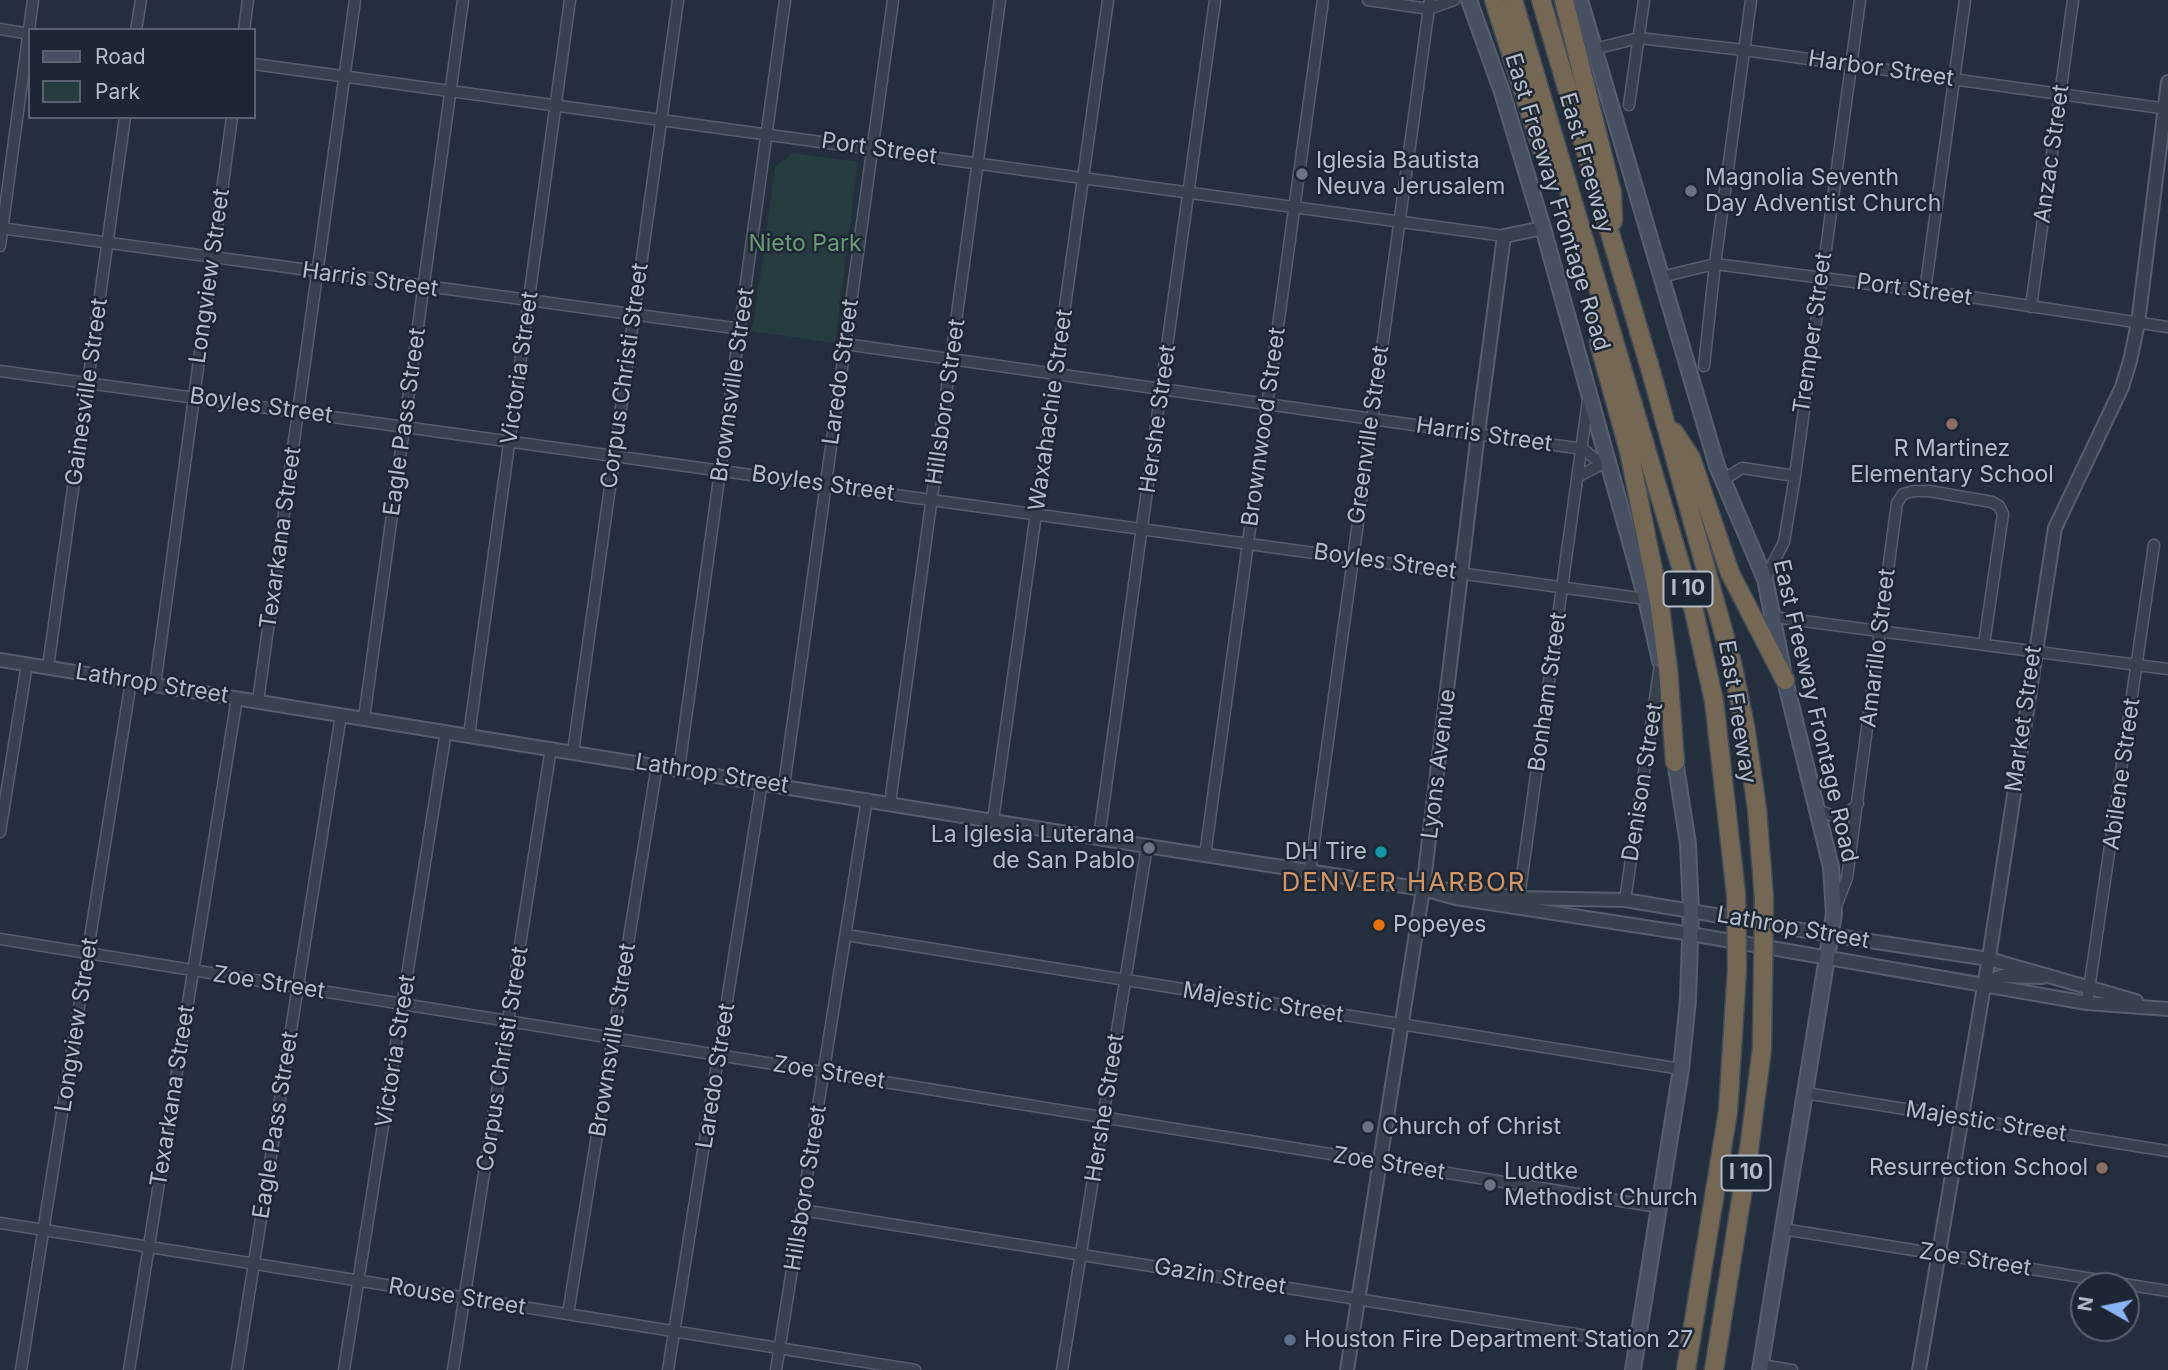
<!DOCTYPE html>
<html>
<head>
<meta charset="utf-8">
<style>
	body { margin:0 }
	#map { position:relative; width:2168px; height:1370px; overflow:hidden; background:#242f3e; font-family:Inter,sans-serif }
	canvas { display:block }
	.legend { position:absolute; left:28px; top:28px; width:228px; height:91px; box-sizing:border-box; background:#1d2633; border:2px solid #59626f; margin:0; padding:9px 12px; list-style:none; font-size:21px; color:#b4bcc9 }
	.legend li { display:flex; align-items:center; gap:14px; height:35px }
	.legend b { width:35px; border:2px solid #59626f }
	.north { position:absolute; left:2070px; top:1272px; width:70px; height:70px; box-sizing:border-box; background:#1d2633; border:2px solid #59626f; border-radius:50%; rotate:279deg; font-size:19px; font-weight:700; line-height:28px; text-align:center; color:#b4bcc9 }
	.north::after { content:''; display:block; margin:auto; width:24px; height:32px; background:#8ab4f8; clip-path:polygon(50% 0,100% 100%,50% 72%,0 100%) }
</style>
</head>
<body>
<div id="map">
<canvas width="2168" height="1370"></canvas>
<ul class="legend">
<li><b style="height:9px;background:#465061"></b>Road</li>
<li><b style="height:19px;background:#263c3f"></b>Park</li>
</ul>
<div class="north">N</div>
</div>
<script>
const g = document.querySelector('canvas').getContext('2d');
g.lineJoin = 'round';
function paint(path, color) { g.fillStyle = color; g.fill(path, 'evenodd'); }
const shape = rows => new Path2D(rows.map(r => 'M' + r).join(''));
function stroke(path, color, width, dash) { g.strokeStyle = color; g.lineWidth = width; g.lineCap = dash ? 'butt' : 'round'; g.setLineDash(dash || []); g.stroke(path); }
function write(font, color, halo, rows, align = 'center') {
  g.font = font + ' Inter,sans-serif'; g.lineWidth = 5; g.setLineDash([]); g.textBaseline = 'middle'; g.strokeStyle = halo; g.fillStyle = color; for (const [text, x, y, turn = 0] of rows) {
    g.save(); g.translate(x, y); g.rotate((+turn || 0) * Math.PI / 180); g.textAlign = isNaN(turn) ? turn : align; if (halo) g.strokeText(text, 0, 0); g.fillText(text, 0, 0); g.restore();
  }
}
paint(shape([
	[793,153,858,162,835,343,750,331,754,321,775,167]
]), '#263c3f');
const minor = shape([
	[1368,0,1429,9,1454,0],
	[0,29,30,34],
	[136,30,141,0],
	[244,30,248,0],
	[1594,49,1639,38,1744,50,2168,109],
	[254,64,1504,236],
	[1629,105,1644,0],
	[0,228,741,329],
	[0,246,33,0],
	[1661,277,1715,264,1977,298,2168,327],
	[1925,291,1965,0],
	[2031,307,2073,0],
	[845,344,1583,449,1600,463],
	[1704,366,1715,264,1751,0],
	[0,371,1646,599],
	[1579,476,1606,462],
	[1723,480,1742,468,1795,476],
	[1765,579,1784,542,1795,476,1860,0],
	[1773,617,2168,669],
	[48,667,125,117],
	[155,685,232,117],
	[258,701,355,0],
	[364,718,463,0],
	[469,735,570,0],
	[573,752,678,0],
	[679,769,785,0],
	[784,786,893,0],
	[890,803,1000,0],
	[1817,806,1821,811,1833,816,1845,815,1858,804],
	[993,820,1108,0],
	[0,832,27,664],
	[1099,837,1215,0],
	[1205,855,1323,0],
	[1310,871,1430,0],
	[1625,900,1660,665],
	[1518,905,1588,400],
	[1835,909,1847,878,1897,503,1903,494,1914,491,1929,491,1992,502,1999,506,2003,514,1984,644],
	[846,935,1681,1069],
	[0,939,1658,1207],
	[2087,1003,2154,545],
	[1805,1093,2168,1151],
	[802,1210,1637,1344],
	[0,1223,915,1370],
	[1783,1229,2168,1291],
	[568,1314,657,765],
	[1761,1365,1792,1370],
	[21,1370,131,681],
	[129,1370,237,698],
	[237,1370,341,715],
	[344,1370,446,731],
	[453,1370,551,748],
	[668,1370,762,782],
	[776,1370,867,799],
	[1062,1370,1147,846]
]);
const tertiary = shape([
	[0,660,1147,846,1423,889,1456,898,1691,934,2087,1003,2168,1009],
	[1441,889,1519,898,1625,900,1691,911,1830,935,1989,959,2136,1001],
	[1985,983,2002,976,2042,977],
	[1347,1370,1423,889,1478,433,1504,236,1543,228],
	[1919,1370,1990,951,2055,528,2122,387,2130,361,2138,323,2168,82]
]);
const secondary = shape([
	[1469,0,1502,92,1543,228,1646,599,1660,661],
	[1580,0,1717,466,1765,579,1785,680,1831,867,1834,914,1760,1370],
	[1633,1370,1681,1069,1688,1000,1691,911,1688,844,1674,754]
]);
const motorway = shape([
	[1494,0,1542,150,1559,172],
	[1513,0,1694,611,1714,701,1736,894],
	[1541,0,1652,375,1732,663,1745,726,1757,809,1764,898],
	[1564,0,1612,193,1613,221],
	[1599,311,1599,343,1629,451,1659,600,1668,669,1675,762],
	[1674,432,1691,458,1730,573,1785,680],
	[1686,1370,1728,1111,1737,969],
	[1714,1370,1749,1150,1762,1048,1763,975]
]);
stroke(minor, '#565f6c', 13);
stroke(tertiary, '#565f6c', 16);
stroke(secondary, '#565f6c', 18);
stroke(motorway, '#434c59', 21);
stroke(minor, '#38414e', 10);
stroke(tertiary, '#38414e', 12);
stroke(secondary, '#465061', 14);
stroke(motorway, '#746855', 18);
const motorwayBridge = shape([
	[1736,894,1737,969],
	[1763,975,1764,898]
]);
stroke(motorwayBridge, '#434c59', 21, []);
stroke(motorwayBridge, '#746855', 18);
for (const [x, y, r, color] of [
	[1302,174,7,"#6b7280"],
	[1691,191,7,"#6b7280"],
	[1952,424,7,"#8d6e63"],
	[1149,848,7,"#6b7280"],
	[1381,852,7,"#0f9aa8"],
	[1379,925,7,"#e8710a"],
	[1368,1127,7,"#6b7280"],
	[2102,1168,7,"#8d6e63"],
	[1490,1185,7,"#6b7280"],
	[1290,1340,7,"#5c6f8a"]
]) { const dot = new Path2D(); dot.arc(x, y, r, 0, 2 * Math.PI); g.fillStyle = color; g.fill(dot); stroke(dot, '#1d2633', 2.5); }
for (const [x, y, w] of [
	[1688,589,49],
	[1746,1173,49]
]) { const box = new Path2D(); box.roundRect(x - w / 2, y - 17.5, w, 35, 5); g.fillStyle = '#1d2633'; g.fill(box); stroke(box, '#b4bcc9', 2); }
write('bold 21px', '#b4bcc9', null, [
	["I 10",1688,589],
	["I 10",1746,1173]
]);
write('23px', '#b4bcc9', '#1d2633', [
	["Harbor Street",1881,69,8],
	["Port Street",879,149,8],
	["Anzac Street",2052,154,-82],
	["East Freeway",1586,163,74],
	["East Freeway Frontage Road",1557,202,73],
	["Longview Street",210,276,-82],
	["Harris Street",370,280,8],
	["Port Street",1914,290,8],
	["Tremper Street",1813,333,-82],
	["Victoria Street",520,368,-82],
	["Laredo Street",841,372,-82],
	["Corpus Christi Street",625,376,-82],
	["Brownsville Street",733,385,-82],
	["Gainesville Street",87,392,-82],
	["Hillsboro Street",946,402,-82],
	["Boyles Street",261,406,8],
	["Waxahachie Street",1051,410,-82],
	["Hershe Street",1158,419,-82],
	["Eagle Pass Street",405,422,-82],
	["Brownwood Street",1264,427,-82],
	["Greenville Street",1369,435,-82],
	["Harris Street",1484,435,8],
	["Boyles Street",823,484,8],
	["Texarkana Street",281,538,-82],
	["Boyles Street",1385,562,8],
	["Amarillo Street",1878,648,-83],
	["Lathrop Street",152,684,9],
	["Bonham Street",1548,692,-82],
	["East Freeway Frontage Road",1815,711,77],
	["East Freeway",1737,712,81],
	["Market Street",2024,719,-82],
	["Lyons Avenue",1439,764,-83],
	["Lathrop Street",712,774,9],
	["Abilene Street",2122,774,-82],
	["Denison Street",1643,782,-81],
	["Lathrop Street",1793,928,10],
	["Zoe Street",269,983,9],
	["Majestic Street",1263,1003,9],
	["Longview Street",77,1025,-81],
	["Brownsville Street",613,1040,-81],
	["Victoria Street",396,1051,-81],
	["Corpus Christi Street",503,1059,-81],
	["Zoe Street",829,1073,9],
	["Laredo Street",716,1076,-81],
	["Texarkana Street",173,1096,-81],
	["Hershe Street",1105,1108,-81],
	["Majestic Street",1986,1122,9],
	["Eagle Pass Street",276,1125,-81],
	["Zoe Street",1389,1164,9],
	["Hillsboro Street",806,1188,-81],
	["Zoe Street",1975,1260,9],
	["Gazin Street",1220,1277,9],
	["Rouse Street",457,1297,9]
]);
write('23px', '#b4bcc9', '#1d2633', [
	["Iglesia Bautista",1316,161],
	["Neuva Jerusalem",1316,187],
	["Magnolia Seventh",1705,178],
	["Day Adventist Church",1705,204],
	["R Martinez",1952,449,"center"],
	["Elementary School",1952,475,"center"],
	["La Iglesia Luterana",1135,835,"right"],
	["de San Pablo",1135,861,"right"],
	["DH Tire",1367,852,"right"],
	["Popeyes",1393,925],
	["Church of Christ",1382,1127],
	["Resurrection School",2088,1168,"right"],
	["Ludtke",1504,1172],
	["Methodist Church",1504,1198],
	["Houston Fire Department Station 27",1304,1340]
], 'left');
write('23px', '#6b9a76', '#1d2633', [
	["Nieto Park",805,244]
]);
g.letterSpacing = '2px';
write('26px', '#d59563', '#1d2633', [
	["DENVER HARBOR",1404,883]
]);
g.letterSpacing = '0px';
</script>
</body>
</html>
